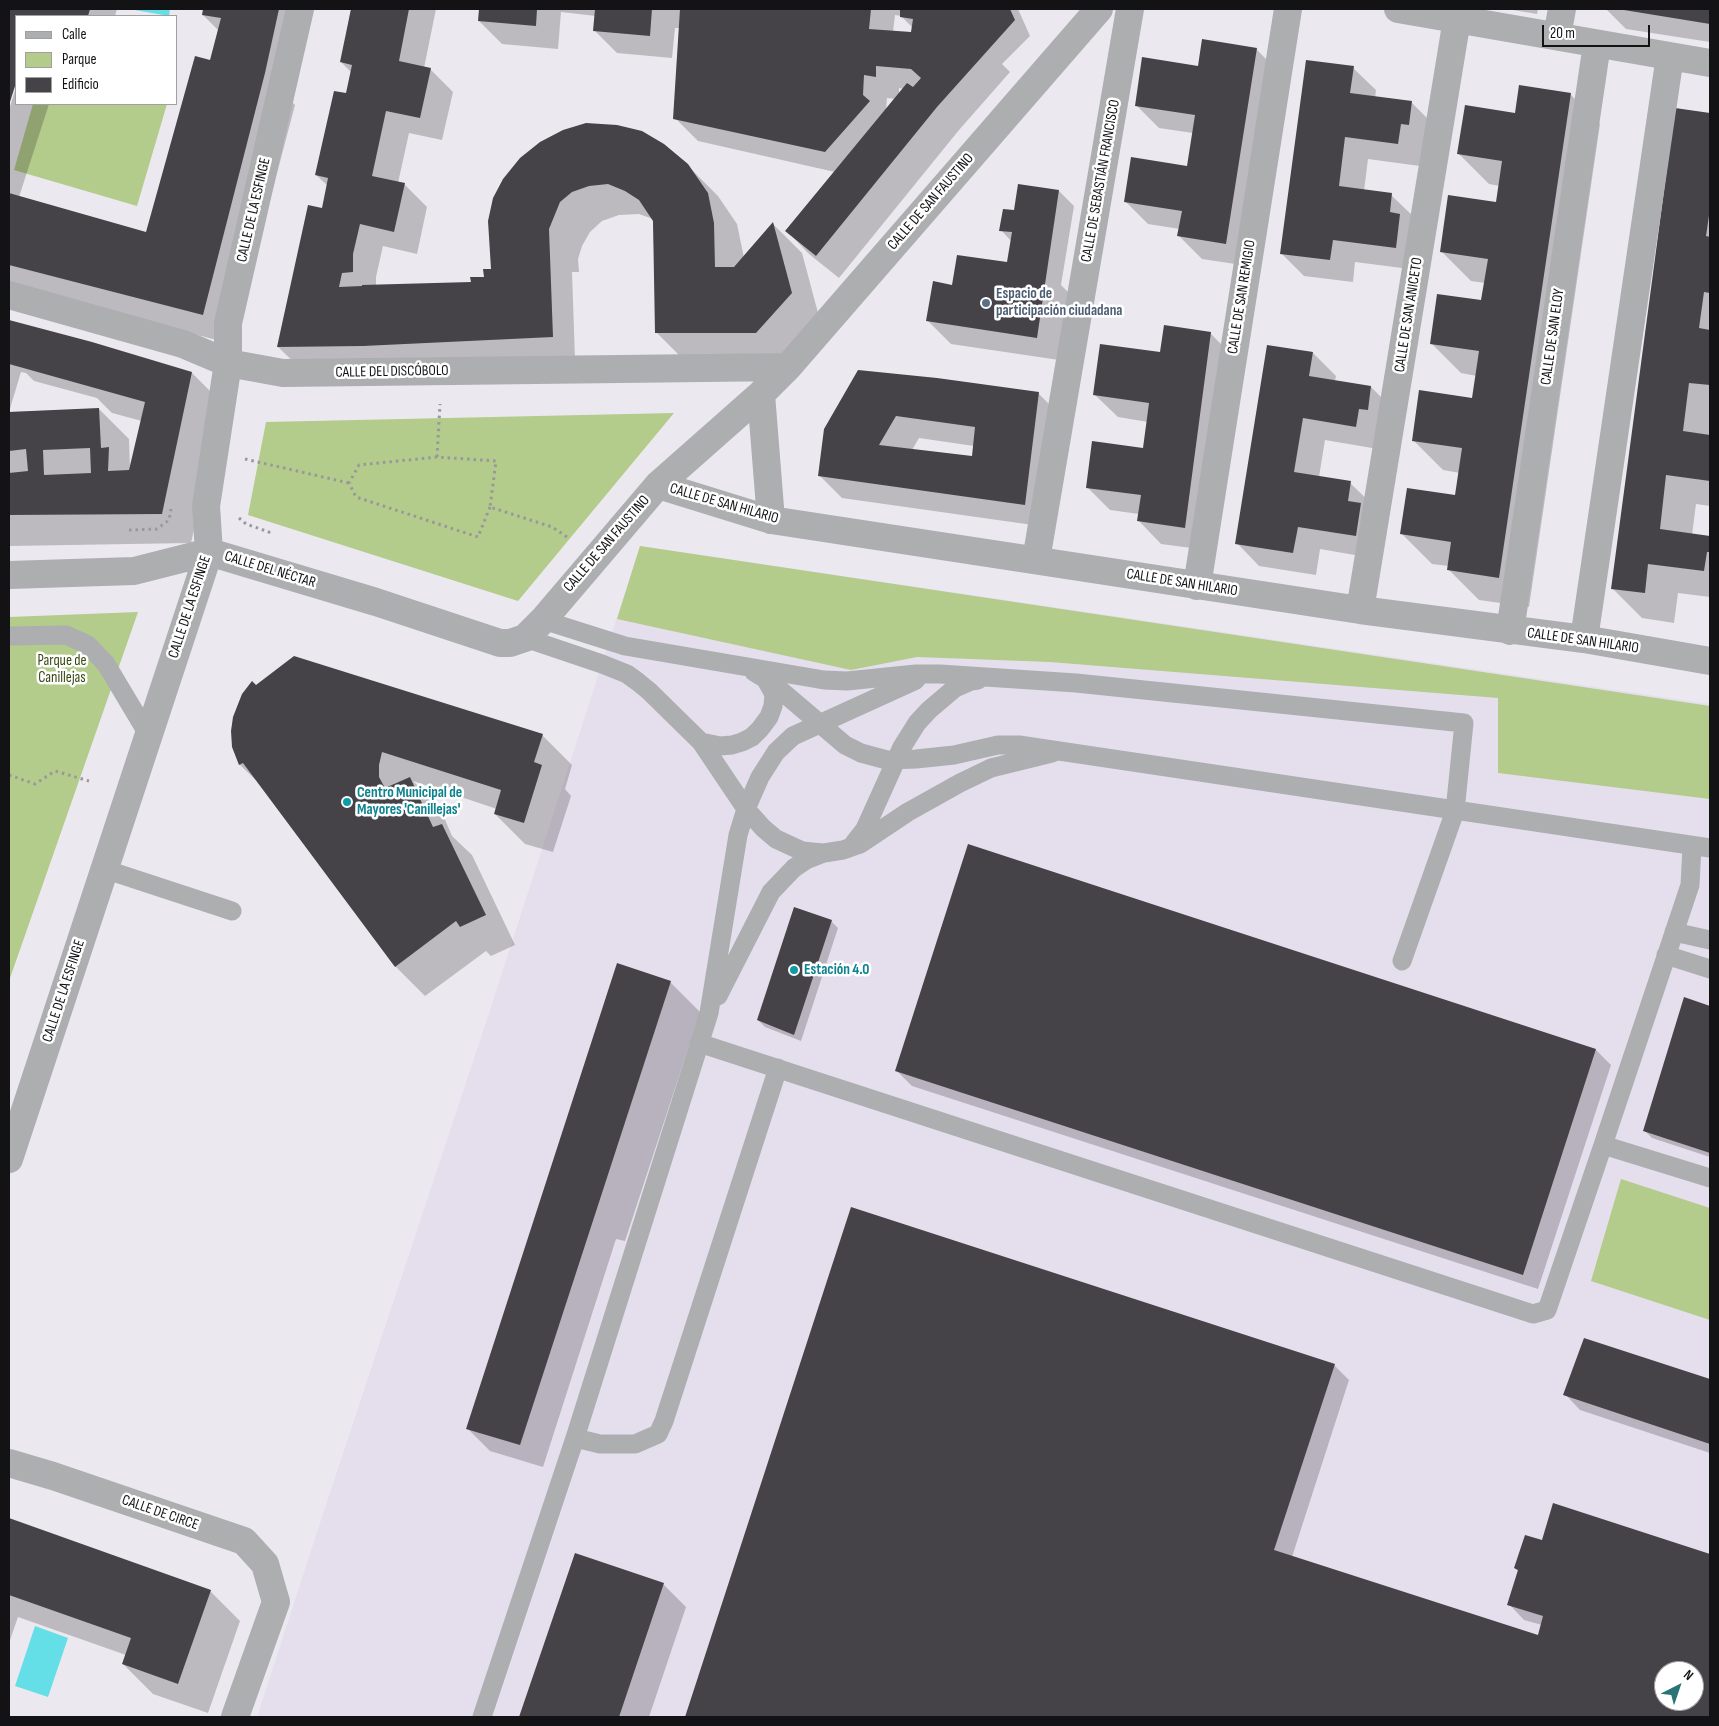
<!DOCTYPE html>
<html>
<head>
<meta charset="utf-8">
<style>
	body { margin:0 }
	#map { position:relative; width:1719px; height:1726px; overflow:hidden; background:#ebe9ef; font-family:"Sofia Sans Condensed",sans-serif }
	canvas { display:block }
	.frame { position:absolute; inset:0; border:10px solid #131215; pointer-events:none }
	.legend { position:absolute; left:15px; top:15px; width:162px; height:90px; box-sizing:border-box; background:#fff; border:1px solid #a1a0a1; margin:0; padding:6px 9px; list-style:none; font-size:15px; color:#131215 }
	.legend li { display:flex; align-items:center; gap:10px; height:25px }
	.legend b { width:25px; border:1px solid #a1a0a1 }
	.north { position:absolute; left:1654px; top:1661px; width:50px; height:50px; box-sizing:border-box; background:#fff; border:1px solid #a1a0a1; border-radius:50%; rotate:41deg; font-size:14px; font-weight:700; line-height:20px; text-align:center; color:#131215 }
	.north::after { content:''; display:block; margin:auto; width:18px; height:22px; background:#297476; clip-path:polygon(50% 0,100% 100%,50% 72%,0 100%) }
	.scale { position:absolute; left:1542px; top:25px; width:108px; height:22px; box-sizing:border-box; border:2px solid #131215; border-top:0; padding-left:6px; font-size:15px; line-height:18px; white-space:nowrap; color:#131215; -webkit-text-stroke:4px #fff; paint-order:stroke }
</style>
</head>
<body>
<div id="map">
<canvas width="1719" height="1726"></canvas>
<div class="frame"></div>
<ul class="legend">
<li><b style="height:6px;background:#acaeb0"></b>Calle</li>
<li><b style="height:14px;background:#b3cb8b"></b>Parque</li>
<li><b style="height:14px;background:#454348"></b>Edificio</li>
</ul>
<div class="north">N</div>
<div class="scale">20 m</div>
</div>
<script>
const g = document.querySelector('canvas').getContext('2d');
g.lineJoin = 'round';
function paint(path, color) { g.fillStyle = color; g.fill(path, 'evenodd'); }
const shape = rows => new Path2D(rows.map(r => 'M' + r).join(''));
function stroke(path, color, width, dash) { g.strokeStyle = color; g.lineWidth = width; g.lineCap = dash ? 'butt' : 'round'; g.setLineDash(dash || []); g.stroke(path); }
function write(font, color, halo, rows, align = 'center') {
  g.font = font + ' "Sofia Sans Condensed",sans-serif'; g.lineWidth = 5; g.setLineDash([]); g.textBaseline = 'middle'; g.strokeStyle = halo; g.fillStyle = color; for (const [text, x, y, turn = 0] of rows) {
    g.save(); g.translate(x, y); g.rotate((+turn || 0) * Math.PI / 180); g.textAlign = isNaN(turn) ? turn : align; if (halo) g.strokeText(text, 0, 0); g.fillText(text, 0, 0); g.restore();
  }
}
paint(shape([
	[640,546,1710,704,1710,1717,257,1717,317,1532,489,1013],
	[1664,1671,1694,1671,1694,1701,1664,1701]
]), '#e5dfed');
paint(shape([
	[33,104,167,104,137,206,14,170],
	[674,413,518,601,248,515,266,422],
	[640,546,1710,706,1710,799,1498,773,1498,698,1050,662,917,657,851,670,617,619],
	[138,612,9,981,9,617],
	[1621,1179,1710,1208,1710,1320,1591,1281]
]), '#b3cb8b');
paint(shape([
	[129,9,170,9,169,16],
	[35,1626,68,1638,48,1697,15,1686]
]), '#65dfe7');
paint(shape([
	[9,9,117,9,115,16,16,16,16,79,9,102],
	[204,9,306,9,287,97,295,105,232,344,9,286,9,110,16,87,16,104,49,104,19,197,147,233,211,61,219,31,203,15],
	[351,9,436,9,424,68,430,69,453,92,442,140,409,133,398,183,404,184,427,207,417,254,383,246,376,277,376,286,472,283,485,278,492,270,495,198,687,165,718,196,737,224,744,258,773,224,802,253,821,324,787,362,687,363,657,333,653,219,639,214,619,215,602,221,590,232,582,246,578,259,579,272,572,272,575,359,301,369,278,347,323,209,328,186,316,175,347,95,351,72,341,62],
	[480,9,1018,9,1030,36,1002,64,1010,72,959,130,839,278,809,254,787,231,835,172,698,141,675,118,680,28,675,28,672,58,617,53,594,30,596,16,561,12,558,49,502,44,479,21],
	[895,15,901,16,913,28,912,33,893,32],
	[899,88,904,89,899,95],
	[887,98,896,99,886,111],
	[1507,9,1538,9,1537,14],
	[1606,9,1710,9,1710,42,1626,29],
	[1256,49,1279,72,1249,266,1202,259,1179,236,1180,229,1148,224,1125,201,1188,167,1193,133,1159,128,1136,105,1199,67],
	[1353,68,1376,90,1375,98,1411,102,1434,125,1420,166,1368,159,1364,191,1391,195,1414,217,1418,270,1355,262,1353,282,1304,276,1281,253],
	[1570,94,1600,124,1529,607,1479,600,1449,570,1449,566,1432,564,1402,534,1456,497,1460,473,1443,470,1413,440,1473,400,1477,376,1461,373,1431,343,1482,302,1485,283,1471,281,1441,251,1497,204,1500,186,1489,184,1459,154,1516,114],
	[1676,109,1710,114,1710,506,1696,504,1692,535,1710,537,1710,597,1678,593,1674,623,1642,618,1612,588],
	[1059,191,1074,206,1061,285,1069,293,1059,360,951,344,928,321,953,286,1012,265,1012,242,1001,230,1015,212],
	[9,321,91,343,192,373,222,403,191,543,9,546],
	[21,372,26,373,34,381,97,398,112,413,142,421,130,470,129,439,99,409,9,412],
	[1210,333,1233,356,1207,550,1161,544,1139,521,1139,514,1110,510,1087,487,1144,449,1148,422,1118,417,1095,395],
	[1313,353,1336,376,1335,381,1371,387,1394,410,1378,449,1325,440,1319,477,1350,483,1373,505,1378,559,1320,549,1316,575,1259,566,1237,543],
	[859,371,1038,393,1061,416,1047,527,842,498,819,475],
	[919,438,974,446,973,457,912,450],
	[256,687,542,735,572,765,565,789,571,796,553,852,525,844,495,814,497,809,413,781,440,808,452,836,472,855,515,945,491,956,486,951,425,996,395,966,264,788,240,765,233,746,232,731,237,707,243,695],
	[969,845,1596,1050,1611,1065,1538,1289,912,1086,897,1071],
	[831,921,838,928,801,1041,765,1027,758,1020],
	[670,982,700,1012,625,1241,616,1239,543,1467,490,1451,467,1428],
	[1685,999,1710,1007,1710,1157,1652,1138,1644,1130],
	[852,1209,1334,1365,1349,1380,1292,1557,1539,1637,1542,1625,1524,1620,1509,1604,1519,1572,1515,1568,1542,1542,1554,1505,1710,1556,1710,1717,686,1717],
	[1664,1671,1694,1671,1694,1701,1664,1701],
	[1584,1339,1710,1381,1710,1453,1580,1410,1565,1394],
	[9,1520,210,1591,240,1621,208,1713,153,1694,123,1664,126,1655,18,1617,9,1643],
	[575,1554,663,1584,686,1607,649,1717,521,1717]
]), '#0003');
paint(shape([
	[9,9,90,9,88,16,16,16,16,83,9,105],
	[203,9,279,9,265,73,203,315,9,265,9,193,146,232,195,56,210,60,221,18,202,15],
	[351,9,409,9,399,61,431,68,420,118,386,111,372,176,405,183,394,232,360,224,353,254,353,272,342,273,339,287,362,286,362,285,471,282,470,277,484,277,483,269,491,269,488,221,493,198,503,179,520,158,540,142,563,130,586,123,617,125,642,131,664,144,688,164,708,193,714,223,715,267,734,267,773,222,792,293,756,333,655,333,653,221,639,200,625,191,608,184,589,186,572,192,560,202,549,229,553,337,363,346,277,347,308,205,322,208,328,178,315,175,334,91,346,93,352,65,340,62],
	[479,9,537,9,536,26,478,21],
	[595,9,652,9,650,36,593,31],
	[680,9,871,9,869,29,911,32,913,19,900,17,900,9,1010,9,1015,20,937,107,816,256,785,231,907,83,913,87,921,78,911,69,876,66,876,77,864,75,863,95,870,101,825,152,673,119],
	[1625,9,1710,9,1710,24,1624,10],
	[1202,39,1257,48,1226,244,1177,236,1182,211,1124,202,1131,157,1187,166,1195,115,1135,106,1142,57,1198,66],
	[1306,60,1354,66,1350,93,1412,101,1409,125,1401,124,1398,144,1345,137,1339,186,1392,193,1390,212,1400,214,1396,248,1333,240,1330,260,1280,254],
	[1519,85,1571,93,1499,578,1447,570,1451,542,1400,534,1407,488,1455,495,1462,448,1412,441,1419,390,1472,398,1479,351,1430,344,1437,294,1481,300,1488,259,1440,252,1448,195,1496,202,1502,161,1457,154,1465,105,1515,113],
	[1675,108,1710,113,1710,209,1706,236,1710,237,1710,293,1704,292,1699,328,1710,330,1710,385,1689,383,1683,431,1710,435,1710,481,1666,475,1660,529,1710,536,1710,552,1707,552,1704,571,1648,564,1645,593,1611,589],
	[1018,184,1059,190,1037,338,926,321,933,281,952,285,957,255,1007,262,1012,232,999,231,1003,209,1014,210],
	[9,320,92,342,192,372,162,514,9,515,9,473,28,471,26,449,9,451,9,412,99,408,101,448,109,447,108,471,129,470,145,402,9,364],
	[90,448,91,473,44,475,43,450],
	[1164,325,1211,332,1185,528,1137,521,1141,495,1086,488,1092,441,1143,448,1149,403,1093,395,1100,344,1160,352],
	[1267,345,1313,352,1309,376,1371,386,1368,410,1359,409,1356,427,1303,418,1294,472,1351,481,1348,501,1361,503,1356,536,1298,527,1293,553,1235,544],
	[858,370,937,378,1039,392,1025,505,818,476,824,429],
	[896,416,975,427,972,456,879,445],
	[294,656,543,734,534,762,542,765,524,823,494,814,501,790,382,752,379,765,379,777,385,788,410,777,433,827,442,824,486,915,460,927,456,921,395,967,243,763,239,765,232,747,231,731,233,717,242,694,252,681,256,685],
	[968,844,1596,1049,1523,1275,895,1071],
	[794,907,832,920,794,1035,757,1020],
	[617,963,671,981,520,1445,466,1429],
	[1684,997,1710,1006,1710,1153,1643,1131],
	[851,1207,1335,1364,1274,1550,1538,1635,1543,1616,1507,1605,1518,1570,1514,1568,1525,1535,1542,1540,1553,1503,1710,1554,1710,1717,685,1717],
	[1664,1671,1694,1671,1694,1701,1664,1701],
	[1584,1338,1710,1379,1710,1444,1563,1395],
	[9,1518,211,1590,178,1684,122,1664,131,1638,9,1595],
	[575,1553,664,1583,619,1717,519,1717]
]), '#454348');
stroke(shape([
	[437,457,440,404],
	[245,459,349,483],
	[490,507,478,537,356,497,349,483,359,465,437,457,496,461,490,507,552,527,570,539],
	[239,518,246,524,269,532,268,537],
	[129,530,157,529,169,520,171,509],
	[9,775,35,784,55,771,89,781]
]), '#99979c', 3, [2.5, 4]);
stroke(shape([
	[543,620,625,646,824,680,847,681,916,674,940,674,1076,683,1464,723,1455,811,1402,961],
	[11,636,66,635,88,645,106,664,149,736],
	[754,672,772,683,845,745,861,753,887,760,916,759,954,755,998,745,1019,745,1710,848],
	[701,742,720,746,732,745,742,742,752,737,760,729,769,717,773,706,774,694,765,678],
	[854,843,865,829,902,747,917,723,929,710,955,688,971,681,978,680],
	[823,853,802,851,776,839,763,828,746,809,760,777,776,752,793,736,916,680],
	[104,869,232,911],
	[1674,932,1710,940],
	[1666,955,1710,969],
	[718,996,771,892,794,868,806,860,824,853,843,850,860,844,908,812,960,783,991,768,1052,753],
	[699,1043,1533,1314,1547,1310,1603,1145,1690,885,1692,846],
	[1603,1145,1710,1178],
	[575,1438,600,1444,635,1444,658,1434,664,1421,778,1068],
	[482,1717,575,1438,709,1013,738,835,746,809,701,742,649,691,638,682,627,674,602,664,525,638]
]), '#acaeb0', 19);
stroke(shape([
	[1398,9,1710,63],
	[1557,36,1562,9],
	[9,295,183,344,228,363,283,373,788,367],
	[761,394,771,520],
	[658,485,771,520,1360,610,1584,639,1710,661],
	[1036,560,1130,9],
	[9,575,134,571,209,552,376,602,500,643,510,643,525,638,543,620,658,485,761,394,788,367,1099,9],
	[1197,586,1288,9],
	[1360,610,1457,19],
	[1510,631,1597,44],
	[1584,639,1670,56],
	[9,1159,209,552,206,506,228,363,228,323,300,9],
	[9,1463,53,1476,244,1541,265,1564,276,1602,235,1717]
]), '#acaeb0', 28);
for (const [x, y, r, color] of [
	[986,303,5,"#5c6f8a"],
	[347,802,5,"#0f9aa8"],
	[794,970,5,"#0f9aa8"]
]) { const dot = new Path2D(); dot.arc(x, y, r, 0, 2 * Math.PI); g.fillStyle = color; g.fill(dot); stroke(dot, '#fff', 2); }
write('15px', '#131215', '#fff', [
	["CALLE DE SEBASTIÁN FRANCISCO",1101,181,-80],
	["CALLE DE SAN FAUSTINO",931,202,-49],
	["CALLE DE LA ESFINGE",254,210,-77],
	["CALLE DE SAN REMIGIO",1242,297,-81],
	["CALLE DE SAN ANICETO",1409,315,-81],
	["CALLE DE SAN ELOY",1553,337,-82],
	["CALLE DEL DISCÓBOLO",392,372,-1],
	["CALLE DE SAN HILARIO",724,504,16],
	["CALLE DE SAN FAUSTINO",607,544,-49],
	["CALLE DEL NÉCTAR",270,570,17],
	["CALLE DE SAN HILARIO",1182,583,9],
	["CALLE DE LA ESFINGE",190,607,-72],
	["CALLE DE SAN HILARIO",1583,641,8],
	["CALLE DE LA ESFINGE",64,991,-72],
	["CALLE DE CIRCE",160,1513,19]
]);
write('bold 15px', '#4e5e75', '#fff', [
	["Espacio de",996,294],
	["participación ciudadana",996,311]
], 'left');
write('15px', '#37490f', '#fff', [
	["Parque de",62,661],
	["Canillejas",62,678]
]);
write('bold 15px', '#0d838f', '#fff', [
	["Centro Municipal de",357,793],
	["Mayores 'Canillejas'",357,810],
	["Estación 4.0",804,970]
], 'left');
</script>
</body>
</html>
